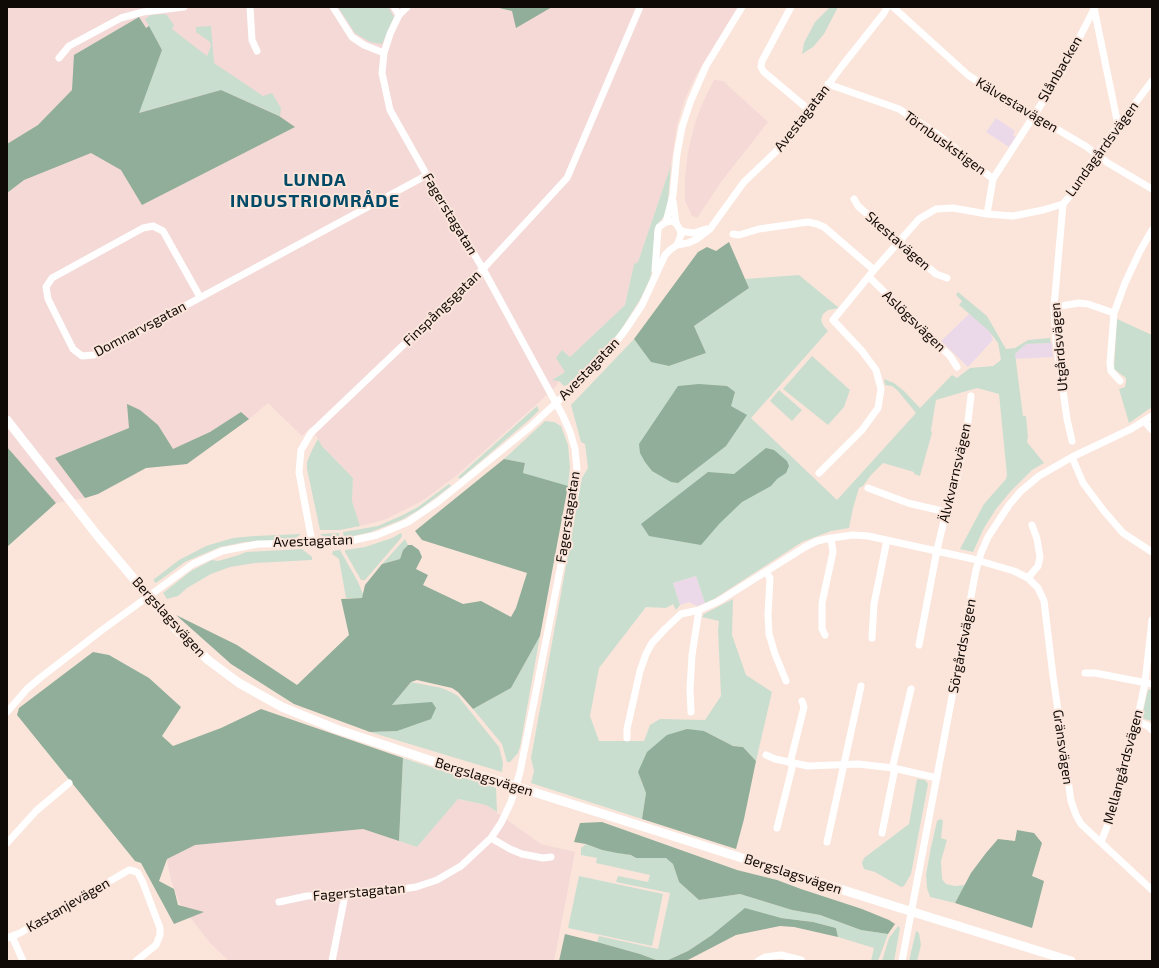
<!DOCTYPE html>
<html>
<head>
<meta charset="utf-8">
<style>
	body { margin:0 }
	#map { position:relative; width:1159px; height:968px; overflow:hidden; background:#fbe5da; font-family:"Exo 2",sans-serif }
	canvas { display:block }
	.frame { position:absolute; inset:0; border:8px solid #100a06; pointer-events:none }
</style>
</head>
<body>
<div id="map">
<canvas width="1159" height="968"></canvas>
<div class="frame"></div>
</div>
<script>
const g = document.querySelector('canvas').getContext('2d');
g.lineJoin = 'round';
function paint(path, color) { g.fillStyle = color; g.fill(path, 'evenodd'); }
const shape = rows => new Path2D(rows.map(r => 'M' + r).join(''));
function stroke(path, color, width, dash) { g.strokeStyle = color; g.lineWidth = width; g.lineCap = dash ? 'butt' : 'round'; g.setLineDash(dash || []); g.stroke(path); }
function write(font, color, halo, rows, align = 'center') {
  g.font = font + ' "Exo 2",sans-serif'; g.lineWidth = 4; g.setLineDash([]); g.textBaseline = 'middle'; g.strokeStyle = halo; g.fillStyle = color; for (const [text, x, y, turn = 0] of rows) {
    g.save(); g.translate(x, y); g.rotate((+turn || 0) * Math.PI / 180); g.textAlign = isNaN(turn) ? turn : align; if (halo) g.strokeText(text, 0, 0); g.fillText(text, 0, 0); g.restore();
  }
}
paint(shape([
	[7,7,738,7,695,77,685,99,677,125,671,165,638,262,634,264,625,305,570,357,562,350,565,372,553,379,559,381,558,384,537,404,456,476,422,501,384,520,360,526,352,501,353,478,322,446,311,427,302,436,268,403,249,419,187,464,146,468,98,494,85,498,56,503,7,447],
	[714,80,723,81,768,122,721,182,697,218,692,216,685,201,685,177,688,152,695,123,703,102],
	[457,799,486,805,541,844,575,852,554,961,229,961,211,944,180,904,172,883,166,856,195,843,363,829,417,847]
]), '#f4d9d7');
paint(shape([
	[996,118,1015,131,1013,135,1016,137,1009,147,986,132],
	[970,313,990,330,993,340,968,367,941,341],
	[1052,343,1053,357,1015,359,1015,354,1026,344],
	[696,576,705,603,697,606,689,602,680,605,673,583]
]), '#ebd9ea');
paint(shape([
	[338,7,388,7,394,17,382,44,370,42,355,33],
	[830,7,838,7,824,34,813,47,802,54,804,43,815,22],
	[166,14,174,25,172,29,207,56,211,46,210,42,196,32,196,27,211,26,214,63,263,96,272,93,281,108,280,116,221,90,138,113,162,50,145,19,151,15],
	[671,165,667,213,656,226,654,232,654,260,650,279,641,298,619,333,605,349,567,385,564,386,559,381,552,380,565,372,556,358,562,350,570,357,625,305,634,264,638,262],
	[799,275,839,308,828,310,823,314,821,320,823,325,828,331,751,418,837,500,916,413,898,391,892,386,885,385,884,379,894,383,904,391,920,408,952,375,957,378,970,368,993,366,1001,360,998,343,989,331,959,305,962,301,956,295,958,292,987,316,1006,349,1015,348,1028,340,1050,338,1051,343,1026,344,1015,354,1023,416,1026,416,1028,436,1027,442,1044,463,1032,470,1010,492,996,509,984,528,973,552,960,549,984,504,1006,479,1007,475,999,394,977,388,936,400,931,430,932,433,920,476,914,474,914,472,883,463,871,475,863,486,859,488,853,508,849,528,831,531,802,542,714,599,705,603,696,576,673,583,680,605,676,610,673,604,666,608,646,607,599,668,590,716,599,741,644,741,650,725,660,719,705,720,721,696,718,630,719,621,702,617,704,614,733,599,732,635,746,675,772,692,756,761,743,747,733,746,704,731,638,772,646,793,642,819,531,783,534,771,531,758,582,478,588,468,585,444,581,442,571,405,634,339,651,361,669,366,706,353,694,326,749,288,745,279],
	[1117,319,1152,335,1152,407,1129,423,1119,389,1125,387,1126,382,1126,378,1114,369],
	[812,356,850,390,844,407,828,425,783,389],
	[779,390,802,410,792,421,770,401],
	[537,406,539,410,529,420,460,479,458,477],
	[545,421,554,422,561,426,568,445,570,467,568,487,523,473,525,463,504,459],
	[318,439,322,446,353,478,352,501,360,526,340,530,320,530,307,469,307,462,312,450],
	[449,484,451,486,419,510,401,520,371,532,344,538,343,532,378,526,403,515,418,507],
	[339,533,339,538,325,538,320,534],
	[401,533,402,535,401,538,396,544,365,580,361,580,345,552,345,550,365,547,392,538],
	[301,534,294,539,245,542,220,547,185,562,156,583,153,580,179,560,206,546,233,538,254,536],
	[405,539,408,545,403,550,400,559,382,564],
	[302,549,312,557,312,560,255,563,230,567,211,574,187,588,178,596,167,599,163,593,191,571,212,560,218,561,239,555,246,552],
	[340,550,358,582,363,594,362,598,346,598,339,559,332,554,333,551],
	[540,636,520,747,518,753,510,762,507,762,502,744,473,709,511,688],
	[411,682,442,688,453,693,458,696,499,747,503,763,502,772,370,732,397,731,392,705],
	[1152,689,1152,721,1144,719,1142,716,1147,694,1148,690],
	[403,758,496,788,497,812,486,805,458,799,417,847,399,841],
	[917,779,925,780,928,784,911,874,904,886,901,887,875,872,864,869,862,863,864,858,909,824],
	[941,819,943,821,941,838,947,840,941,861,942,879,946,884,955,886,965,885,955,903,930,897,927,888,926,875,931,847,937,821],
	[586,844,602,850,631,855,636,858,666,858,673,864,679,882,699,900,740,894,792,910,820,915,861,930,888,934,878,961,871,961,874,948,838,937,836,928,813,922,781,918,712,935,688,951,666,961,659,961,640,954,597,942,599,936,658,949,670,893,616,882,618,876,648,882,650,875,596,863,597,858,581,855,581,848],
	[579,876,663,894,652,946,568,928],
	[898,926,900,928,894,961,882,961,889,938],
	[916,931,919,933,921,945,917,961,909,961]
]), '#caded0');
paint(shape([
	[495,7,552,7,516,28,512,11],
	[139,17,146,28,149,26,162,50,139,113,221,90,279,116,295,127,142,205,121,170,91,153,24,180,7,193,7,144,38,125,72,90,74,55],
	[729,242,749,288,694,326,706,353,669,366,651,362,634,339,698,252,707,247,716,251],
	[699,384,727,386,735,392,731,406,747,415,726,446,678,483,671,482,652,471,645,462,640,453,639,444,678,386],
	[127,404,140,410,158,425,173,449,210,432,241,412,249,419,187,464,146,468,98,494,85,498,55,458,129,428],
	[7,447,56,503,7,547],
	[766,448,774,450,787,461,789,466,786,473,777,479,771,486,742,502,720,523,701,545,649,536,641,524,708,472,734,474],
	[504,459,525,463,523,473,568,486,540,636,511,688,473,709,458,692,452,688,417,680,411,682,392,705,432,702,436,708,431,719,397,731,370,732,294,704,231,664,176,615,237,645,297,685,349,635,341,599,362,598,365,585,382,564,400,559,403,550,408,545,412,545,419,550,422,557,416,569,428,575,423,585,463,604,481,601,511,617,516,608,527,573,422,540,415,531],
	[93,652,109,655,149,678,181,707,162,736,173,746,221,728,261,709,403,758,399,841,363,829,195,845,167,859,159,881,174,889,178,905,204,912,174,924,141,863,135,861,17,715,19,708],
	[687,729,704,731,733,746,743,747,756,761,744,819,736,849,642,819,646,793,638,772,647,752,667,735],
	[602,822,737,870,777,880,801,889,862,909,889,920,895,924,888,934,861,930,820,915,792,910,740,894,699,900,679,882,673,864,666,858,636,858,631,855,617,853,602,850,586,844,574,842,580,823],
	[1017,830,1034,833,1042,843,1032,876,1044,881,1032,928,955,903,971,873,986,853,998,839,1015,841],
	[745,908,781,918,813,922,836,928,838,937,794,927,780,926,736,935,686,961,666,961,688,951,712,935],
	[565,934,597,942,640,954,659,961,559,961]
]), '#90ae99');
stroke(shape([
	[250,7,252,40,257,51],
	[333,7,352,37,364,45,384,53],
	[394,7,399,15],
	[791,7,762,61,761,67,764,72,809,110],
	[893,7,968,75,1008,101,1016,104,1019,109,1033,115,1087,147,1108,163,1152,189],
	[1094,8,1118,125],
	[59,58,69,46,121,18,143,12,184,7],
	[828,84,899,109,937,134,993,179],
	[854,199,858,206,936,274,947,278],
	[673,201,676,223,680,230,681,235,677,245],
	[1063,204,1054,307,1056,340,1067,419,1072,441],
	[987,214,993,179,1062,72,1094,9],
	[666,222,673,195,677,154,682,127,691,100,706,66,742,7],
	[680,230,686,232,694,233,706,229],
	[733,234,739,235,759,229,808,222,817,224,824,227,874,270],
	[655,270,658,230,659,227,666,222,671,221,676,223],
	[869,277,950,356,957,367],
	[200,297,163,231,153,226,143,228,52,278,46,287,48,299,73,349,82,356,94,355,427,175],
	[1054,307,1079,303,1088,304,1114,313],
	[1120,381,1111,371,1110,363,1114,313,1125,283,1140,251,1152,230],
	[1145,422,1152,430],
	[1072,457,1083,483,1104,511,1123,533,1152,552],
	[819,473,862,430,878,408,881,389,876,370,862,351,833,320,874,270,919,219,936,209,953,208,987,214,1013,216,1043,210,1063,204,1070,196,1096,155,1152,81],
	[868,488,908,503,946,512],
	[312,542,299,472,301,450,311,433,483,269,567,178,640,7],
	[766,572,770,578,768,615,769,634,775,654,786,681],
	[1028,578,1038,566,1040,557,1037,539,1032,525],
	[825,635,822,629,822,603,833,552,831,538],
	[872,638,874,604,887,540],
	[919,645,937,550,946,512,956,483,962,454,967,429,971,396],
	[1085,673,1095,673,1152,684],
	[7,712,27,689,40,678,102,630,193,564,222,551,258,544,341,543,377,535,408,522,439,501,530,427,597,365,609,351,626,329,642,305,665,255,670,250,677,245,688,243,697,239,710,229,744,182,785,143,842,66,884,13,887,7],
	[691,712,690,689,692,655,699,610],
	[1137,721,1148,726,1152,730],
	[627,738,627,729,640,671,646,654,652,643,665,629,681,614,699,610,719,601,805,547,817,541,831,538,853,535,868,536,973,559,1014,571,1028,578,1038,588,1044,601,1053,676,1071,801,1076,815,1081,824,1152,890],
	[766,755,775,759,808,766,858,764,893,768,937,778],
	[777,828,792,768,791,759,804,707,802,701],
	[882,833,894,773,893,765,911,689],
	[491,838,510,849,522,854,543,858,551,857],
	[827,842,861,686],
	[1101,842,1115,806,1137,721,1145,683,1152,620],
	[7,843,36,811,69,783],
	[279,902,307,896,367,894,416,887,437,880,461,866,491,838,501,823,511,802,520,772,576,489,577,470,575,449,570,432,563,416,483,269,425,172,390,110,382,73,384,53,390,34,399,15,407,7],
	[12,936,23,961],
	[7,938,20,933,129,870,134,871,138,873,143,883,160,928,160,935,156,945,136,961],
	[332,961,345,895],
	[758,961,765,957,781,955,801,960,800,961],
	[902,961,976,570,981,553,988,537,1009,505,1021,491,1039,476,1072,457,1131,429,1152,416]
]), '#fff', 7);
stroke(shape([
	[7,420,97,535,176,629,208,660,239,683,282,707,336,729,459,770,502,782,900,908,1071,961]
]), '#fff', 9);
write('14px', '#100a06', '#fbe5da', [
	["Slånbacken",1060,69,-60],
	["Kälvestavägen",1017,105,31],
	["Avestagatan",802,118,-52],
	["Törnbuskstigen",945,143,36],
	["Lundagårdsvägen",1102,149,-54],
	["Fagerstagatan",450,214,59],
	["Skestavägen",898,241,41],
	["Finspångsgatan",442,308,-44],
	["Aslögsvägen",914,321,44],
	["Domnarvsgatan",140,329,-28],
	["Utgårdsvägen",1059,347,-95],
	["Avestagatan",589,369,-46],
	["Älvkvarnsvägen",955,473,-77],
	["Fagerstagatan",568,517,-81],
	["Avestagatan",313,541,-2],
	["Bergslagsvägen",169,617,48],
	["Sörgårdsvägen",962,646,-79],
	["Gränsvägen",1063,747,82],
	["Mellangårdsvägen",1123,767,-75],
	["Bergslagsvägen",484,777,17],
	["Bergslagsvägen",793,874,18],
	["Fagerstagatan",359,892,-5],
	["Kastanjevägen",68,905,-30]
]);
g.letterSpacing = '1px';
write('bold 18px', '#004a67', '#fbe5da', [
	["LUNDA",315,180],
	["INDUSTRIOMRÅDE",315,201]
]);
g.letterSpacing = '0px';
</script>
</body>
</html>
